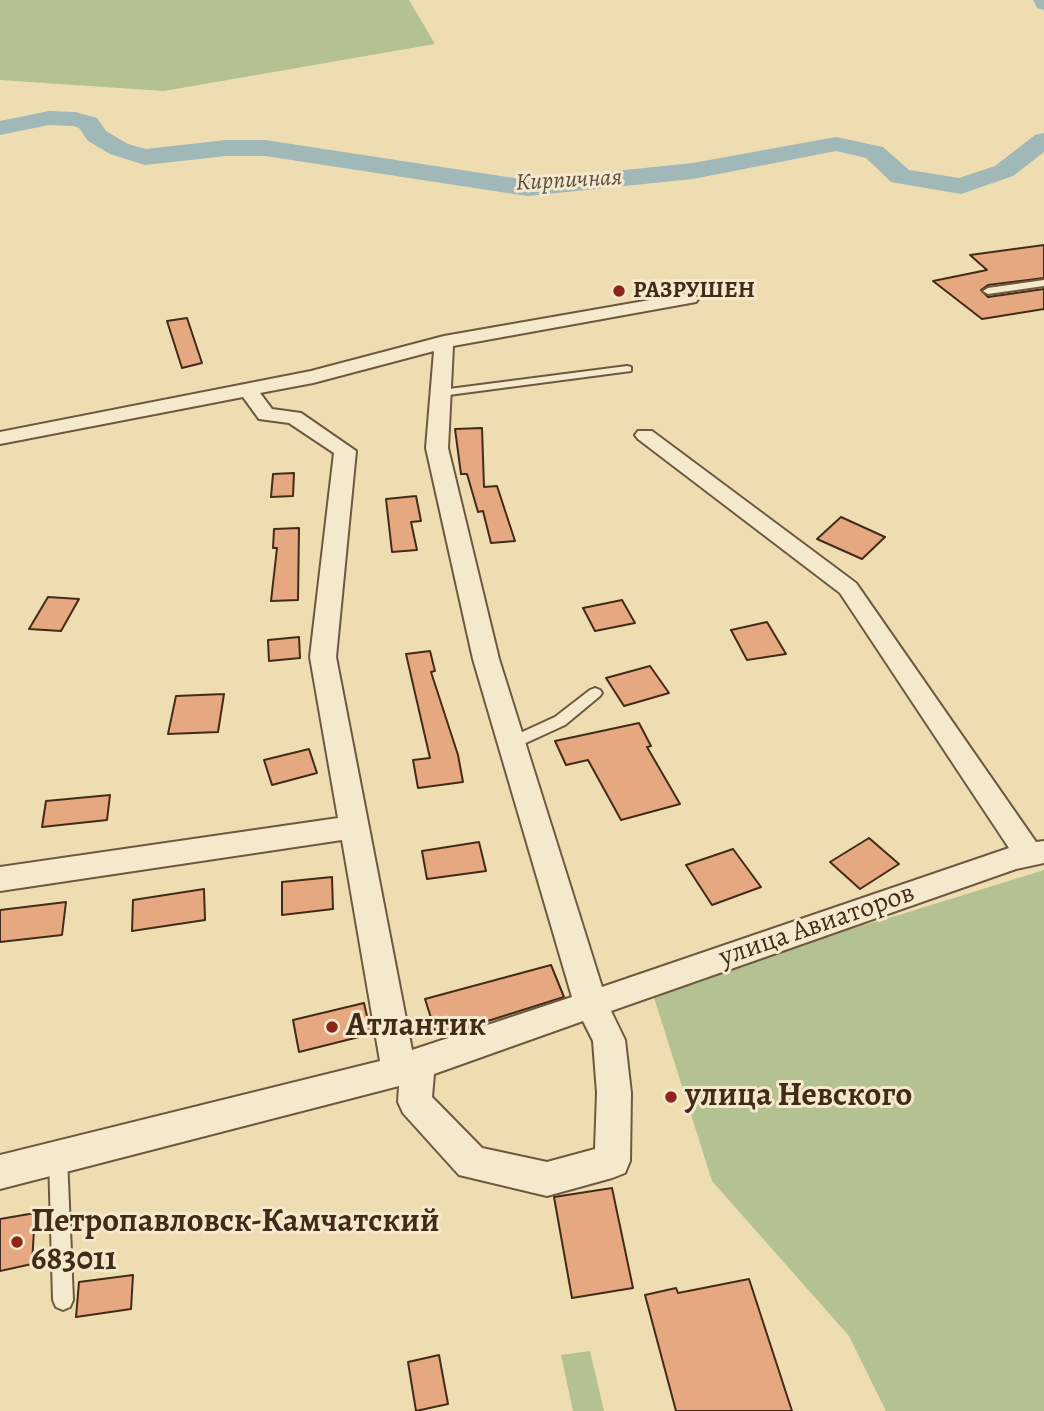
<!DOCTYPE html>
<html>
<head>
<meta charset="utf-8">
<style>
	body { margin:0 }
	canvas { display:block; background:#eeddb1 }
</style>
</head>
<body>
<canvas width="1044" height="1411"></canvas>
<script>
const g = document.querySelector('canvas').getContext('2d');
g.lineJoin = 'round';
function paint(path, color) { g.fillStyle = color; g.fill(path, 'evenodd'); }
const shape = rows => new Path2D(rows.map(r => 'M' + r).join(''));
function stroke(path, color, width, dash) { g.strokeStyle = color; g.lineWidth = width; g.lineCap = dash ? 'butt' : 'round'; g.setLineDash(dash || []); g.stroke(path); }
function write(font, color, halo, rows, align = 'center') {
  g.font = font + ' Alegreya,serif'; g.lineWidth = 6; g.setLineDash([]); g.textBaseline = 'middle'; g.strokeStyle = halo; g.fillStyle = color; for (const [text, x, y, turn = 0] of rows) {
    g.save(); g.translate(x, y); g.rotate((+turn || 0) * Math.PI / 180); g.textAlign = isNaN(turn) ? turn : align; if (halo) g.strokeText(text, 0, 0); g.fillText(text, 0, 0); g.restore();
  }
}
paint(shape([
	[0,0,409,0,435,44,164,91,0,80],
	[1044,870,1044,1411,886,1411,849,1336,712,1181,650,985,899,915],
	[590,1351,604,1411,573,1411,561,1355]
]), '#b3c290');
paint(shape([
	[1033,0,1044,0,1044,10,1037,8,1033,0],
	[49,111,75,112,97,118,106,131,128,144,146,149,226,140,265,140,527,180,693,163,836,137,883,147,909,170,959,178,995,166,1035,135,1044,133,1044,152,1013,176,961,194,891,182,866,158,836,151,693,179,527,196,265,156,226,156,145,165,110,154,88,141,79,128,73,126,49,125,0,135,0,121,49,111]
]), '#a0b8b8');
const building = shape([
	[1044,245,1044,278,988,285,981,290,988,297,1044,289,1044,309,982,319,933,281,987,270,970,255,1044,245],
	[187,318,202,363,182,368,167,321,187,318],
	[482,428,484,487,497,486,515,541,491,543,483,511,478,512,467,474,461,474,455,429,482,428],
	[294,473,293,496,271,497,273,474,294,473],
	[416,496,421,521,411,522,417,550,392,552,386,499,416,496],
	[841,517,885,537,862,559,817,539,841,517],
	[299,528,298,600,271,601,277,548,273,548,274,529,299,528],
	[48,597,79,599,61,631,29,629,48,597],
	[622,600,635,623,595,631,583,608,622,600],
	[767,622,786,654,747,660,731,630,767,622],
	[299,637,300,658,269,661,268,640,299,637],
	[430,651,435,671,431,672,458,755,463,782,418,788,413,760,430,758,406,654,430,651],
	[650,666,669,693,624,706,606,678,650,666],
	[224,694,218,732,168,734,176,696,224,694],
	[639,723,651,746,647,747,680,804,621,820,588,760,566,765,555,741,639,723],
	[309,749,317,773,272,785,264,760,309,749],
	[110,795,107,820,42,827,46,801,110,795],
	[869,838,899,864,860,889,830,862,869,838],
	[479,842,486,871,427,879,422,851,479,842],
	[733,849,761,887,712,905,686,865,733,849],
	[332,877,333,909,282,915,282,882,332,877],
	[204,889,205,920,132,931,133,900,204,889],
	[66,902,62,935,0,942,0,910,66,902],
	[551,965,564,997,437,1037,425,999,551,965],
	[364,1003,371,1034,299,1052,293,1020,364,1003],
	[612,1188,633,1288,572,1298,554,1197,612,1188],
	[35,1213,32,1264,0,1271,0,1219,35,1213],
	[133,1275,131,1309,76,1317,79,1282,133,1275],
	[749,1279,792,1411,676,1411,645,1295,676,1288,678,1293,749,1279],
	[439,1355,448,1404,416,1411,408,1362,439,1355]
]);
paint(building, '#e6a881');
stroke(building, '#432b19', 2);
const service = shape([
	[1044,280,1044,286,988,294,983,291,988,288,1044,280],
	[627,366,631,367,631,371,441,396,436,393,441,390,627,366],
	[595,688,600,690,602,693,600,696,565,725,517,747,507,747,505,743,507,739,555,717,590,690,595,688],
	[58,1148,65,1151,67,1157,73,1300,70,1307,63,1310,56,1307,53,1300,49,1157,51,1151,58,1148]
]);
const minor = shape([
	[690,293,699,298,696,302,453,346,448,448,499,659,602,987,1009,848,840,593,638,439,635,435,638,431,652,431,856,583,1036,842,1044,841,1044,863,1016,869,611,1011,625,1040,631,1093,630,1161,625,1173,612,1178,547,1196,459,1175,403,1113,398,1102,399,1086,0,1189,0,1155,380,1061,342,840,0,891,0,867,338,818,310,657,334,453,289,423,259,419,243,397,0,444,0,432,311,371,444,336,690,293],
	[434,351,426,448,473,659,572,997,412,1050,336,657,356,451,301,413,272,409,260,393,313,383,434,351],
	[583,1021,593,1041,597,1093,595,1149,547,1162,482,1148,432,1097,434,1074,583,1021]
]);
stroke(service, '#6e583f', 4);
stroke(minor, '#6e583f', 4);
paint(service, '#f4e9cc');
paint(minor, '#f4e9cc');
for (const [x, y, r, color] of [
	[619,291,7,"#8f2418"],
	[332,1027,7,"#8f2418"],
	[671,1097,7,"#8f2418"],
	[17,1242,7,"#8f2418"]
]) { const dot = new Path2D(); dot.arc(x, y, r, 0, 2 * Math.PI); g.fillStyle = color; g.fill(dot); stroke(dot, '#f4e9cc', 2.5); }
write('bold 23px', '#432b19', '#f4e9cc', [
	["РАЗРУШЕН",633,291]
], 'left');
write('italic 24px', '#5a4e41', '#f4e9cc', [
	["Кирпичная",569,181,-3]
]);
write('28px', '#432b19', '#f4e9cc', [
	["улица Авиаторов",817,926,-19]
]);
write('bold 33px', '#432b19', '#f4e9cc', [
	["Атлантик",346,1027],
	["улица Невского",685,1097],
	["Петропавловск-Камчатский",31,1223],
	["683011",31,1261]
], 'left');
</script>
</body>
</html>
